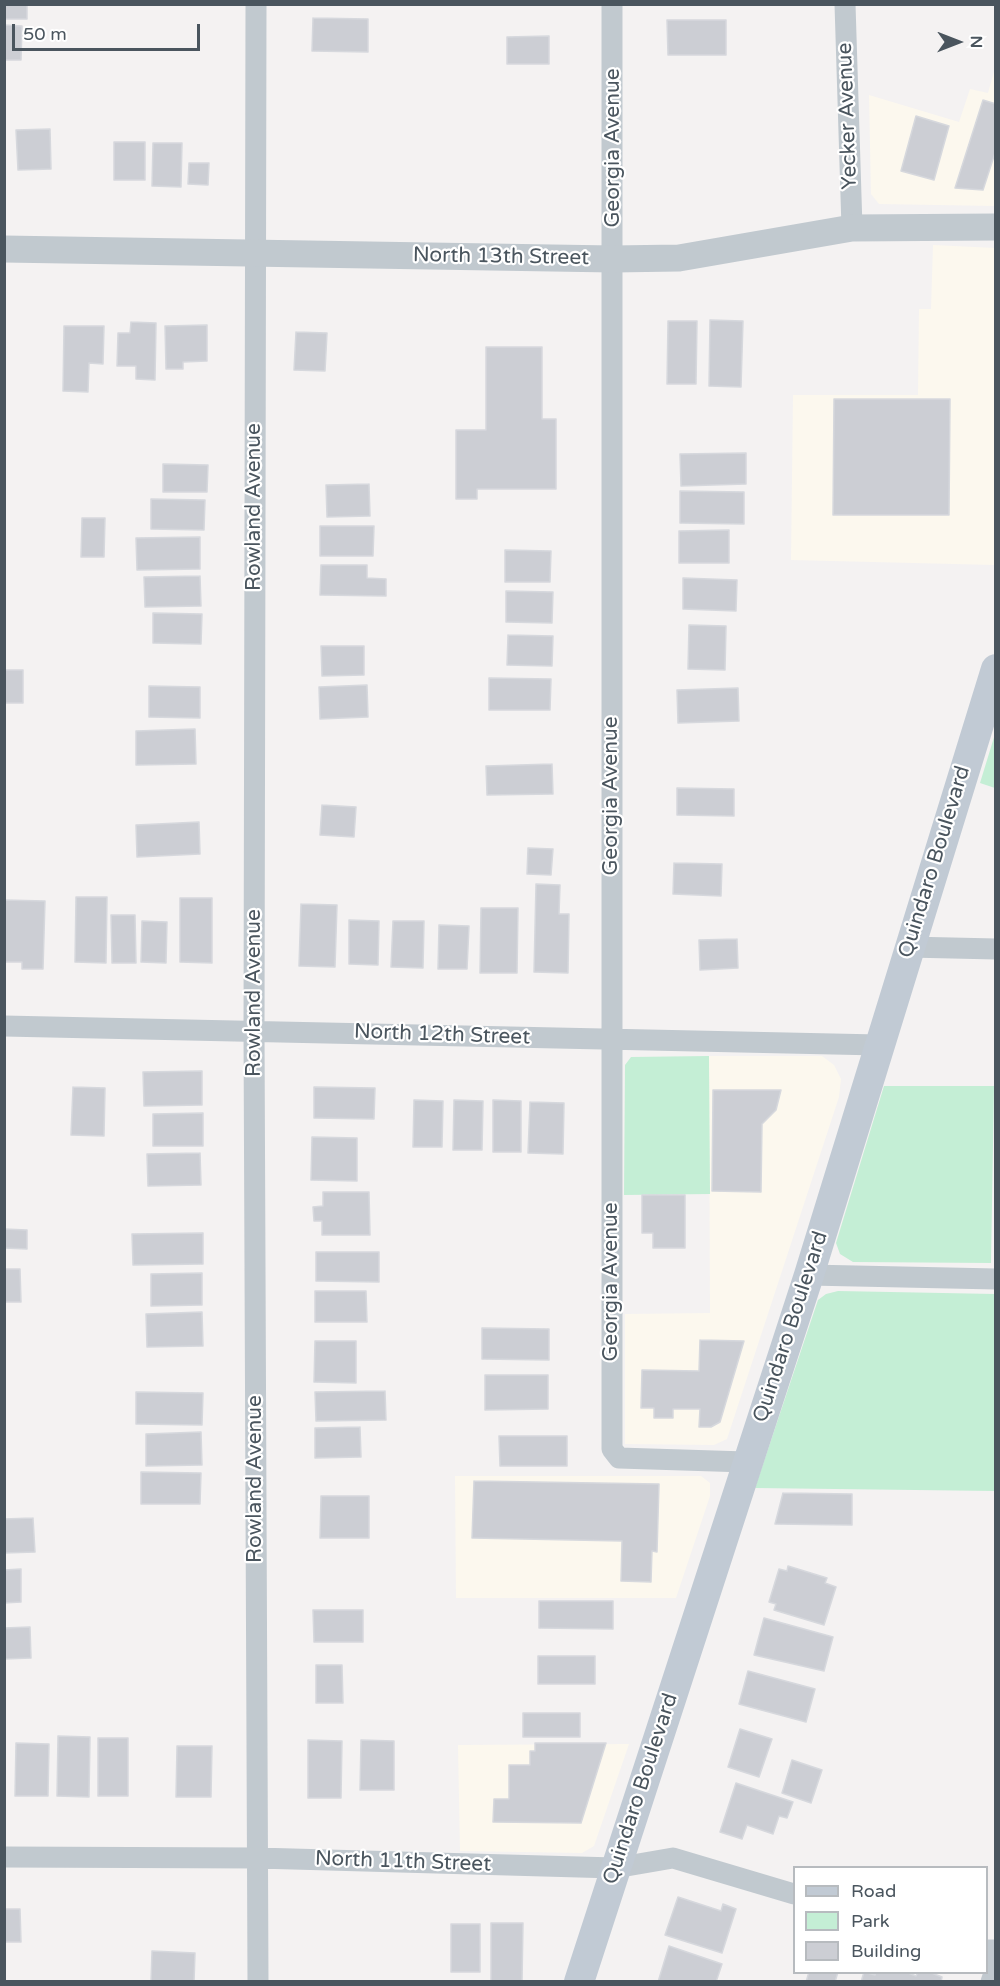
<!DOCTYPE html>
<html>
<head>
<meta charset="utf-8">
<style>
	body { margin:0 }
	#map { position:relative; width:1000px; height:1986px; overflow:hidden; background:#f4f2f2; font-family:"Varela Round",sans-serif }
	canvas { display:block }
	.frame { position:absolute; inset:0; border:6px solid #4a555e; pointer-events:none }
	.legend { position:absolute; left:793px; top:1866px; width:195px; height:108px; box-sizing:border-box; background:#fff; border:2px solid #b7bbbf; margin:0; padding:8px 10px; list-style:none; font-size:18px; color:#4a555e }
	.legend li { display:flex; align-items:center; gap:12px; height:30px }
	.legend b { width:30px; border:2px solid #b7bbbf }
	.north { position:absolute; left:928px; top:12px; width:60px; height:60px; -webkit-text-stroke:4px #fff; paint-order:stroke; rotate:90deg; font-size:16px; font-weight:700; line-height:24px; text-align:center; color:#4a555e }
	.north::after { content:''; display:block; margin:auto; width:21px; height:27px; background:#4a555e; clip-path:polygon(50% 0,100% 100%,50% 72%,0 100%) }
	.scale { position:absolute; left:12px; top:24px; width:188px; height:27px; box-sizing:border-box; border:3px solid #4a555e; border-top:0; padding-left:8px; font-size:18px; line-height:21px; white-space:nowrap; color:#4a555e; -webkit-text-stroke:4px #fff; paint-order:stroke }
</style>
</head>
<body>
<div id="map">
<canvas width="1000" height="1986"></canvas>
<div class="frame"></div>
<ul class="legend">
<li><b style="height:8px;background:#c1cad4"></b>Road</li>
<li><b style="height:16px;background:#c4eed5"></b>Park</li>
<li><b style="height:16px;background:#ccced4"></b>Building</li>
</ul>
<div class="north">N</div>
<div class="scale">50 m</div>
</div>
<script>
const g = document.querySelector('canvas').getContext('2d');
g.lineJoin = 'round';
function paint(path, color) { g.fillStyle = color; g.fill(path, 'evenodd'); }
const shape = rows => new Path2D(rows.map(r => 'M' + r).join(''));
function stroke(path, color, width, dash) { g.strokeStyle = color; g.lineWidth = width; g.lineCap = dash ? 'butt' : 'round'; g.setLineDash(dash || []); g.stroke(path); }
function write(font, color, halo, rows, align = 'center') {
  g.font = font + ' "Varela Round",sans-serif'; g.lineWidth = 4.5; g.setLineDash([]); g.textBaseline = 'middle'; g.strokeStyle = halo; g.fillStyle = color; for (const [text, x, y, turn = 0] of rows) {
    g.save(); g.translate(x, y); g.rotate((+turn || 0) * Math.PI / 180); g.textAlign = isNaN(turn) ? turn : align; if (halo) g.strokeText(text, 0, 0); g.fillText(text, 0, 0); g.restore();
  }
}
paint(shape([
	[995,68,995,206,879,204,871,194,869,95,959,122,970,89,988,93],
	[933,245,995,248,995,565,791,560,793,395,918,395,919,309,931,309],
	[709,1056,822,1056,834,1065,841,1079,839,1097,727,1439,714,1445,625,1444,625,1314,710,1313],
	[455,1476,701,1476,710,1483,710,1496,676,1598,456,1598],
	[629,1744,594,1846,582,1853,460,1851,458,1745]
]), '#fcf8ee');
paint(shape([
	[995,734,995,788,980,783],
	[709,1056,710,1194,624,1195,625,1065,631,1057],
	[884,1086,994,1086,991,1263,853,1262,840,1254,836,1243],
	[838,1291,995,1294,995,1491,755,1488,818,1300,826,1294]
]), '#c4eed5');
const building = shape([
	[4,4,27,4,27,19,4,19,4,4],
	[313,18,368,19,368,52,312,51,313,18],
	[667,20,726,20,726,55,668,55,667,20],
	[4,25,22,26,21,60,4,60,4,25],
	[549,36,549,64,507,64,507,37,549,36],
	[983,100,996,104,996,150,983,190,955,188,983,100],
	[916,116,949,126,934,180,901,171,916,116],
	[50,129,51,169,18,170,16,130,50,129],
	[114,142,145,142,145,180,114,180,114,142],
	[153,143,182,143,181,187,152,186,153,143],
	[189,163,209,163,208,185,188,184,189,163],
	[710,320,743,321,741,387,709,386,710,320],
	[668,321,697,321,696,384,667,384,668,321],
	[131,322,156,323,155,380,136,379,136,366,117,366,118,333,130,333,131,322],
	[207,325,207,361,183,362,183,369,166,369,165,326,207,325],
	[64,326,104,326,103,364,89,363,88,392,63,391,64,326],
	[296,332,327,333,325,371,294,370,296,332],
	[486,347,542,347,542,419,556,419,556,489,477,489,477,499,456,499,456,430,486,430,486,347],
	[834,399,950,399,949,515,833,515,834,399],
	[746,453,746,484,681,486,680,454,746,453],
	[163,464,208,465,207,492,163,492,163,464],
	[369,484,370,516,327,517,326,485,369,484],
	[680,491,744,492,744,524,680,523,680,491],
	[151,499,205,500,204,530,151,529,151,499],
	[82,518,105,518,104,557,81,557,82,518],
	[320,526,374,526,373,556,320,556,320,526],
	[729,530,729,563,679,563,679,531,729,530],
	[200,537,200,569,137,570,136,538,200,537],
	[505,550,551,551,550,582,505,582,505,550],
	[321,565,367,565,367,578,386,579,386,596,320,595,321,565],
	[200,576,201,606,145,607,144,577,200,576],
	[683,578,737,580,736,611,683,609,683,578],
	[506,591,553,592,552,623,506,622,506,591],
	[153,613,202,614,201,644,153,643,153,613],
	[689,625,726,626,725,670,688,669,689,625],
	[508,635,553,636,552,666,507,665,508,635],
	[321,646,364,646,364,675,322,676,321,646],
	[4,670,23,670,23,703,4,703,4,670],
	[489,678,551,679,550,710,489,710,489,678],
	[367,685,368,717,320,719,319,687,367,685],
	[149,686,200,687,200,718,149,717,149,686],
	[738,688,739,721,678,723,677,690,738,688],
	[195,729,196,764,136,765,136,731,195,729],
	[552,764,553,794,487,795,486,766,552,764],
	[677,788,734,789,734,816,677,815,677,788],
	[322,805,356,807,354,837,320,835,322,805],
	[199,822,200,854,137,857,136,825,199,822],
	[528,848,553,849,551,875,527,874,528,848],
	[674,863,722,864,721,896,673,894,674,863],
	[536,884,560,885,559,914,569,914,568,973,534,972,536,884],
	[76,897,107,897,106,963,75,962,76,897],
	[180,898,212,898,212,963,180,962,180,898],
	[4,900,45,901,43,969,22,969,22,962,4,962,4,900],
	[301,904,337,905,335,967,299,966,301,904],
	[481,908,518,908,517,973,480,973,481,908],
	[111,915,135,915,136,963,112,963,111,915],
	[349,920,379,921,378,965,349,964,349,920],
	[142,921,167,922,166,963,141,962,142,921],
	[393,921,424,921,423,968,391,967,393,921],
	[439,925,469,926,467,969,438,969,439,925],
	[737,939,738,968,700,970,699,940,737,939],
	[202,1071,202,1105,144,1106,143,1072,202,1071],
	[73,1087,105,1088,104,1136,71,1135,73,1087],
	[314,1087,375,1088,374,1119,314,1118,314,1087],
	[713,1090,781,1090,776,1110,762,1124,761,1192,712,1191,713,1090],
	[414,1100,443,1101,442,1147,413,1147,414,1100],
	[454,1100,483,1101,482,1150,453,1150,454,1100],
	[493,1100,521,1101,521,1152,493,1152,493,1100],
	[530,1102,564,1103,563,1154,528,1153,530,1102],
	[203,1113,203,1146,153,1146,153,1114,203,1113],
	[312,1137,357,1138,357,1181,311,1180,312,1137],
	[200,1153,201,1185,148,1186,147,1154,200,1153],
	[323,1192,369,1192,370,1235,322,1235,322,1221,314,1221,313,1207,323,1206,323,1192],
	[642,1195,685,1195,685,1248,653,1248,653,1233,642,1233,642,1195],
	[4,1229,27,1230,27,1249,4,1248,4,1229],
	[203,1233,203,1264,133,1265,132,1234,203,1233],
	[316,1252,379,1252,379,1282,316,1281,316,1252],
	[4,1269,20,1269,21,1302,4,1302,4,1269],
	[202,1273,202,1305,151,1306,151,1274,202,1273],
	[315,1291,366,1291,367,1322,315,1322,315,1291],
	[202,1312,203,1346,147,1347,146,1314,202,1312],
	[482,1328,549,1329,549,1360,482,1359,482,1328],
	[700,1340,744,1341,720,1422,711,1427,699,1427,700,1409,673,1409,673,1418,654,1418,654,1408,641,1408,642,1370,699,1371,700,1340],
	[315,1341,356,1341,356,1383,314,1382,315,1341],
	[485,1375,548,1375,548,1409,485,1410,485,1375],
	[385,1391,386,1420,316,1421,315,1392,385,1391],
	[136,1392,203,1393,202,1425,136,1424,136,1392],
	[360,1427,361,1457,315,1458,315,1428,360,1427],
	[201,1432,202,1465,146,1466,146,1434,201,1432],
	[499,1436,567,1436,567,1466,500,1466,499,1436],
	[141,1472,201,1473,200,1504,141,1504,141,1472],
	[474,1481,659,1484,657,1552,652,1551,651,1582,621,1581,622,1541,472,1538,474,1481],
	[783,1493,852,1494,852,1525,775,1524,783,1493],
	[321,1496,369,1496,369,1538,320,1538,321,1496],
	[33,1518,35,1552,4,1553,4,1519,33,1518],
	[788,1566,827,1578,825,1583,836,1587,824,1625,774,1610,776,1604,769,1602,779,1569,787,1571,788,1566],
	[21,1569,21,1602,4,1603,4,1570,21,1569],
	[539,1601,613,1601,613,1629,539,1628,539,1601],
	[313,1610,363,1610,363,1642,314,1642,313,1610],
	[764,1618,833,1637,824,1671,754,1655,764,1618],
	[30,1627,31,1658,4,1659,4,1628,30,1627],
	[538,1656,595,1656,595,1684,538,1684,538,1656],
	[316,1665,342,1665,343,1703,316,1703,316,1665],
	[748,1671,815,1689,806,1722,739,1704,748,1671],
	[523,1713,580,1713,580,1737,523,1737,523,1713],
	[740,1729,772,1739,759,1777,728,1767,740,1729],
	[58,1736,90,1737,89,1797,57,1796,58,1736],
	[98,1738,128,1738,128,1796,98,1796,98,1738],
	[308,1740,342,1741,341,1798,308,1798,308,1740],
	[361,1740,394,1741,394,1790,360,1790,361,1740],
	[16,1743,49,1744,48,1796,15,1796,16,1743],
	[535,1743,606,1743,581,1823,493,1822,494,1799,509,1799,509,1765,530,1765,530,1751,535,1751,535,1743],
	[177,1746,212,1746,211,1797,176,1797,177,1746],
	[792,1760,822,1770,811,1803,782,1793,792,1760],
	[736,1783,793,1802,787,1818,779,1816,773,1834,747,1825,742,1839,720,1832,736,1783],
	[678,1897,721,1911,723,1904,736,1909,722,1953,665,1935,678,1897],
	[4,1909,20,1909,21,1942,4,1942,4,1909],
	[491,1923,523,1923,522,1982,491,1982,491,1923],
	[451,1924,480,1924,480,1972,451,1972,451,1924],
	[669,1946,722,1964,716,1982,658,1982,669,1946],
	[152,1951,195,1953,194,1982,151,1982,152,1951],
	[809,1972,838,1972,835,1982,806,1982,809,1972],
	[864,1972,875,1975,876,1972,906,1972,916,1976,918,1972,929,1972,942,1977,941,1982,861,1982,864,1972]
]);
paint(building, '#ccced4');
stroke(building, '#d6d8dd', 1.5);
stroke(shape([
	[256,4,254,1030,258,1982],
	[612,4,612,1449,619,1458,746,1462],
	[845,4,852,228],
	[908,947,996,949],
	[4,1026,879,1045],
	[809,1275,996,1279],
	[4,1857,257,1858,615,1868,673,1858,794,1894],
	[986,1950,996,1950],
	[991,1982,996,1967]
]), '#c1c9cf', 21);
stroke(shape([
	[4,249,613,259,679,258,852,228,996,227]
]), '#c1c9cf', 27);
stroke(shape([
	[579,1982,809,1275,996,669]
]), '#c1cad4', 30);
write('21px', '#4a555e', '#fff', [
	["Yecker Avenue",848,116,-92],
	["Georgia Avenue",613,148,-90],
	["North 13th Street",501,257,1],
	["Rowland Avenue",254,507,-90],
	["Georgia Avenue",611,796,-90],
	["Quindaro Boulevard",935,862,-73],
	["Rowland Avenue",254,993,-90],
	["North 12th Street",442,1035,2],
	["Georgia Avenue",611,1282,-90],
	["Quindaro Boulevard",791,1327,-72],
	["Rowland Avenue",255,1479,-90],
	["Quindaro Boulevard",641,1789,-72],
	["North 11th Street",403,1862,2]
]);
</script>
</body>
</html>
